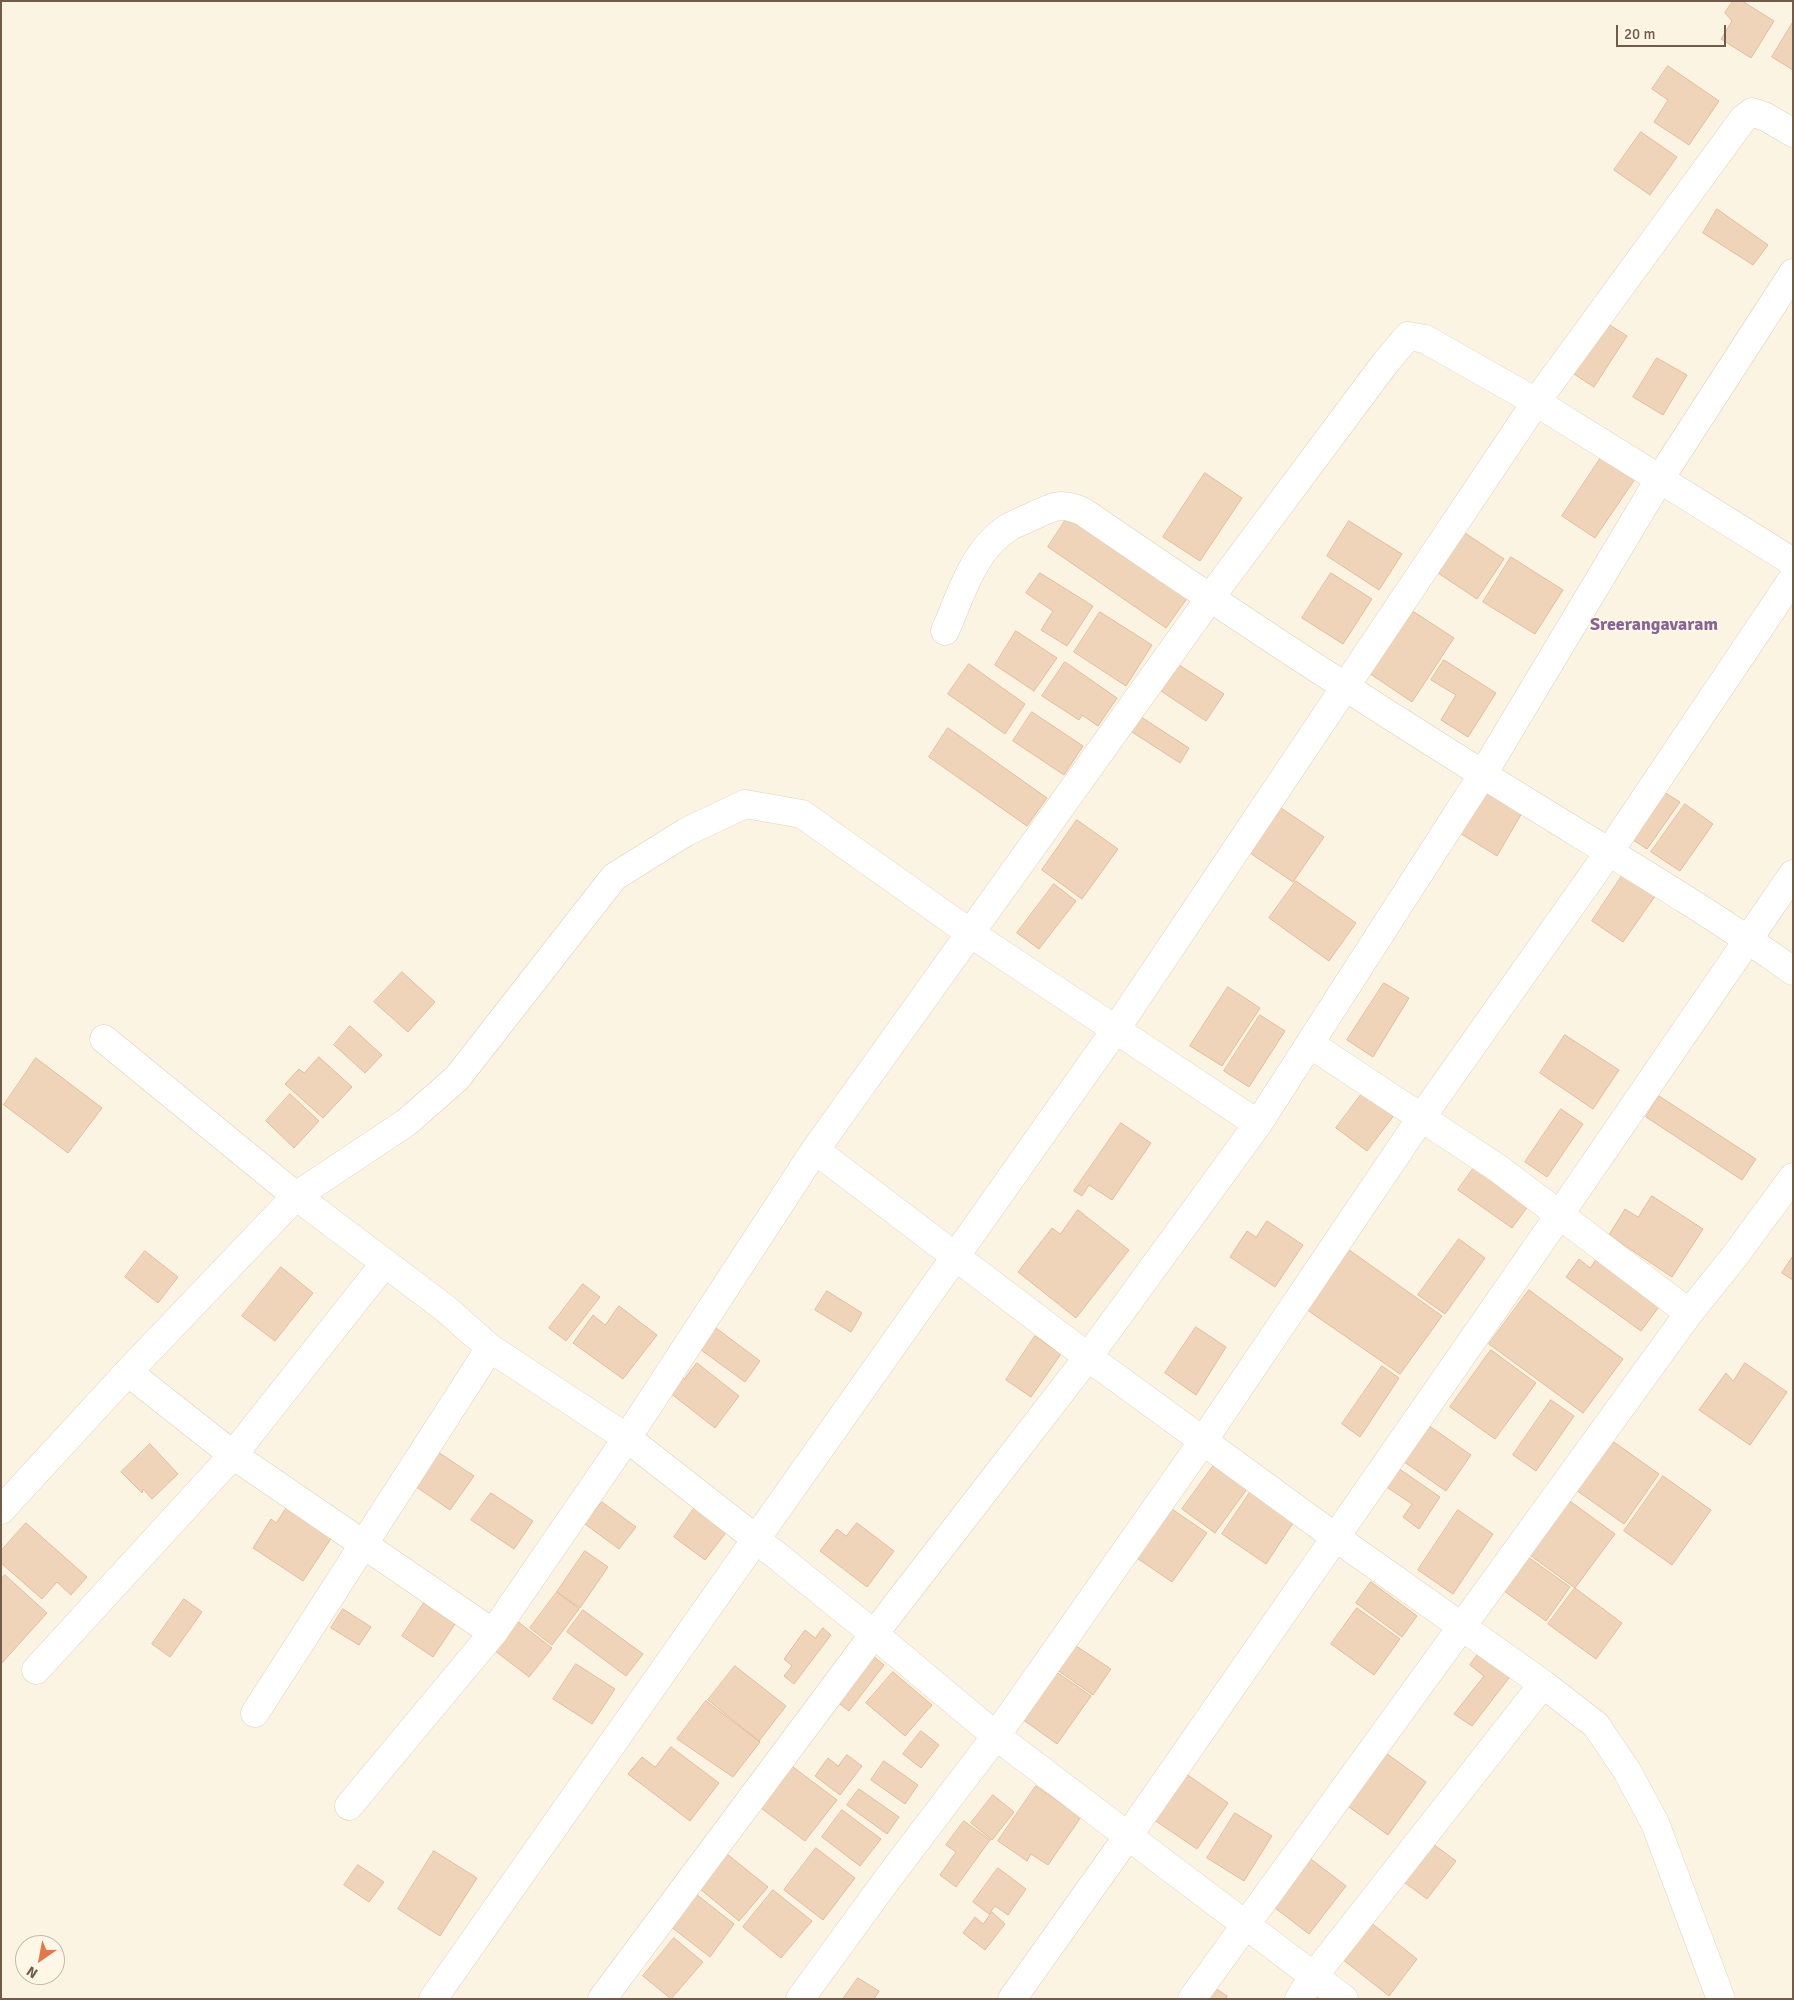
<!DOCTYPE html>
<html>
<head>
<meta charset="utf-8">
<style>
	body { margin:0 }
	#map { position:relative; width:1794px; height:2000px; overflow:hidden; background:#fbf4e2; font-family:Signika,sans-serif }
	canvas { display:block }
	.frame { position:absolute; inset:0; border:2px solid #725b49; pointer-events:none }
	.north { position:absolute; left:15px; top:1935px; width:50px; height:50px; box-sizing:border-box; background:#fef7e8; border:1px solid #c6b9a8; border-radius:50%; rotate:213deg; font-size:14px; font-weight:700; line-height:20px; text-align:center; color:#725b49 }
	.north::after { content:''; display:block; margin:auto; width:18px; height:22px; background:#e2794a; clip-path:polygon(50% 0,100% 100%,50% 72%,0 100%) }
	.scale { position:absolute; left:1616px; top:25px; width:110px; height:22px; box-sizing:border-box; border:2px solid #725b49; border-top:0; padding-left:6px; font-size:15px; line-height:18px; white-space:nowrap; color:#725b49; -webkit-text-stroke:4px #fef7e8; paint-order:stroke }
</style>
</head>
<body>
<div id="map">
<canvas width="1794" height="2000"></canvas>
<div class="frame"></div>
<div class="north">N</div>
<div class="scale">20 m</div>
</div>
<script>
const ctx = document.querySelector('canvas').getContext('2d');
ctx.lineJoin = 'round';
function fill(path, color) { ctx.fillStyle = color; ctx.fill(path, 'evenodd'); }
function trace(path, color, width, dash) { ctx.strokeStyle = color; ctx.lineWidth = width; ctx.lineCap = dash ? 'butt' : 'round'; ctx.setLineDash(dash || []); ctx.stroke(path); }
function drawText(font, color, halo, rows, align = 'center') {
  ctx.font = font + ' Signika,sans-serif'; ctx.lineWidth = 4.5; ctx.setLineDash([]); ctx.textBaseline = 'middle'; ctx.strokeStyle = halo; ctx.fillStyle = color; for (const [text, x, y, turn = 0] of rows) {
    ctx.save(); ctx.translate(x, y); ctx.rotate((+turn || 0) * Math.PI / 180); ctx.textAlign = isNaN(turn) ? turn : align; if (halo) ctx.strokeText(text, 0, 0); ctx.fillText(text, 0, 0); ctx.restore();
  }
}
const building = new Path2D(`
	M1733,1h9l32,20 -23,37 -30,-19 11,-18 -7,-8z
	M1793,22v48l-21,-13z
	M1668,66l51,35 -30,44 -35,-23 14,-22 -16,-11z
	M1641,132l36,25 -27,38 -36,-25z
	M1717,209l51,36 -15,20 -50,-32z
	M1602,320l25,16 -33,51 -28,-18z
	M1657,358l30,17 -24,40 -30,-18z
	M1602,456l33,23 -40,59 -33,-22z
	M1205,473l37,25 -42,63 -37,-24z
	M1069,515l119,82 -22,31 -118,-81z
	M1349,521l53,33 -23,36 -52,-34z
	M1459,529l45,30 -27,40 -45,-30z
	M1511,557l52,33 -28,44 -52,-32z
	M1040,573l53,33 -26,40 -26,-16 12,-19 -27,-18z
	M1331,573l41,26 -29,45 -41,-26z
	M1408,608l46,30 -42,64 -46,-31z
	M1100,612l52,33 -26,41 -52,-34z
	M1016,631l41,27 -23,33 -39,-26z
	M1444,660l52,33 -28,44 -27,-17 15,-25 -25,-15z
	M1065,662l52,36 -19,28 -16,-11 -3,5 -37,-24z
	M969,664l56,40 -20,30 -57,-40z
	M1179,665l45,29 -18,27 -45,-30z
	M1032,712l51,34 -19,29 -51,-34z
	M1138,715l51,33 -9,15 -51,-33z
	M948,728l99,70 -20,28 -98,-69z
	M1485,781l41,25 -29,50 -42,-26z
	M1656,787l24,15 -33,47 -23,-15z
	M1685,804l28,20 -33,47 -29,-19z
	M1281,808l43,29 -31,45 -43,-29z
	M1077,820l41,29 -36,50 -40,-29z
	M1626,870l32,22 -35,50 -31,-21z
	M1296,881l60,42 -27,38 -60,-43z
	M1054,884l22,17 -37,48 -22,-16z
	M402,972l33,30 -27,30 -34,-30z
	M1384,983l25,15 -36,59 -26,-17z
	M1228,987l32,21 -38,58 -32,-20z
	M1260,1015l25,16 -36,56 -25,-16z
	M350,1026l32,29 -17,18 -31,-28z
	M1565,1035l54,35 -26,39 -53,-36z
	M319,1057l33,30 -29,31 -38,-34 14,-15 5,4z
	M36,1058l66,50 -34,45 -64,-48z
	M1367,1087l31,23 -31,41 -31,-23z
	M290,1094l29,27 -25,27 -28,-27z
	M1659,1096l97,63 -14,21 -96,-63z
	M1561,1109l22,15 -36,53 -22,-15z
	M1121,1123l30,20 -39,57 -23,-15 -7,11 -8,-5z
	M1480,1159l54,39 -22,30 -54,-38z
	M1652,1196l51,33 -31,48 -63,-42 16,-26 13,8z
	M1078,1210l51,40 -53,68 -58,-46 34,-44 8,6z
	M1267,1221l36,24 -28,42 -45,-30 17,-26 9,6z
	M1459,1239l26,19 -40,56 -27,-19z
	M1345,1247l97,69 -42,58 -97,-67z
	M145,1251l33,26 -20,26 -33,-26z
	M1600,1254l64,46 -23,31 -75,-54 13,-18 11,9z
	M1793,1256v24l-11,-7z
	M281,1267l32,26 -38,48 -33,-25z
	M583,1284l17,13 -34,44 -17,-13z
	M1529,1290l94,69 -40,54 -94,-69z
	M827,1291l35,22 -11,19 -36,-22z
	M619,1306l38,29 -34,44 -50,-36 20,-28 12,10z
	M708,1322l52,39 -15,21 -52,-38z
	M1196,1327l30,20 -30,48 -31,-22z
	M1035,1336l26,18 -30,43 -25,-17z
	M1491,1350l45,33 -41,56 -45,-32z
	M697,1363l42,33 -24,32 -50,-39 13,-17 6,7z
	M1745,1363l42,29 -37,53 -51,-35 27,-37 7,8z
	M1382,1366l17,12 -39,59 -18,-13z
	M1551,1400l23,16 -38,55 -23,-16z
	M1425,1423l46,32 -25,36 -46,-32z
	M1611,1440l48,34 -35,50 -48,-34z
	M150,1444l28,30 -26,25 -9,-10 -1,4 -21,-21z
	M438,1452l36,24 -24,34 -35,-24z
	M1217,1461l33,24 -35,48 -33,-24z
	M1395,1466l45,31 -21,32 -16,-12 9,-13 -30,-20z
	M1663,1476l48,34 -39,55 -48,-34z
	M1253,1488l44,29 -31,47 -44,-30z
	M491,1493l42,28 -19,28 -43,-29z
	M1563,1496l52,38 -40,54 -52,-38z
	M602,1502l34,25 -17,22 -34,-25z
	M1163,1503l44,30 -35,49 -44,-30z
	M289,1504l45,30 -31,47 -50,-33 18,-29 5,4z
	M695,1507l32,24 -22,29 -31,-23z
	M1458,1510l35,24 -40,60 -35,-24z
	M26,1523l61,54 -16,18 -14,-13 -15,17 -41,-36v-12z
	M857,1523l37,28 -27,36 -47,-36 17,-22 9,7z
	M585,1551l23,16 -28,41 -23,-16z
	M1521,1552l49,35 -24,34 -49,-35z
	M5,1575l42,38 -46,51v-85z
	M1371,1582l46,34 -15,21 -46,-34z
	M1575,1588l47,35 -26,36 -48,-35z
	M557,1592l22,17 -27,36 -22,-17z
	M184,1599l18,13 -32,45 -18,-13z
	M424,1603l31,21 -22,33 -31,-21z
	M1357,1608l43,31 -26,36 -43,-31z
	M343,1609l28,18 -12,18 -28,-17z
	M583,1610l60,44 -17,22 -59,-44z
	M513,1618l39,30 -23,29 -39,-30z
	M823,1628l8,7 -37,49 -10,-8 8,-10 -8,-7 21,-29 10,8z
	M1070,1642l41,27 -18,26 -40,-28z
	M1481,1650l31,24 -40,52 -18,-12 30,-38 -14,-11z
	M867,1651l17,14 -35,46 -13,-10z
	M576,1664l39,25 -23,35 -39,-25z
	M735,1666l51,40 -27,35 -51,-41z
	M1052,1669l39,27 -34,48 -39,-28z
	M893,1672l39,33 -27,31 -39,-33z
	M706,1701l54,41 -27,35 -56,-38z
	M921,1731l18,14 -18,23 -18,-14z
	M671,1747l48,36 -29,38 -62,-47 14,-17 13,10z
	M1383,1751l43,31 -38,53 -43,-31z
	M847,1755l15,11 -22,29 -25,-19 13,-18 10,8z
	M884,1761l34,24 -13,19 -34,-24z
	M789,1764l48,36 -32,41 -48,-36z
	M1179,1769l49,34 -31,46 -50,-34z
	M1036,1786l45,31 -33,48 -17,-11 -4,7 -29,-20z
	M859,1789l40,28 -12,17 -40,-29z
	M993,1795l21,17 -22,28 -21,-17z
	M842,1810l39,29 -21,27 -38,-29z
	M1235,1813l37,23 -28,45 -37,-23z
	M964,1821l26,19 -34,47 -16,-12 16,-23 -10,-7z
	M1433,1844l23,17 -29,38 -23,-17z
	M816,1848l39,30 -32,42 -39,-30z
	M434,1851l43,27 -37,58 -42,-27z
	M1303,1853l43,33 -37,48 -43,-33z
	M727,1854l41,33 -29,34 -40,-33z
	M358,1865l26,17 -15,20 -25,-17z
	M998,1868l28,21 -18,26 -13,-9 -6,8 -16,-12z
	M773,1890l39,31 -31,37 -38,-31z
	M696,1894l38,30 -24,33 -44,-34z
	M992,1912l13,12 -20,26 -22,-17 12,-16 8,7z
	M1365,1918l52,41 -28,37 -52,-41z
	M674,1938l29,24 -32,37 -28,-23z
	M858,1978l21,13 -5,8h-31z
	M1206,1982l21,14 -1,3h-31z`);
fill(building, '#f0d4ba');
trace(building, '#e2bc9b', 1);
const minor = new Path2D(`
	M945,631c16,-36 29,-84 66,-105 8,-4 16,-7 24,-11 20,-9 26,-13 47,-4 132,91 266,179 402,264 103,65 209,125 309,196
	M104,1039l192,157 150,113 44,39 137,90 129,101 360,-510 420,-627 207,-283 9,-7 14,5 27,16
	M1310,1044l189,125 190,144
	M815,1150l273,207 247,180 208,147 53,41 31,46 28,52 66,176
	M128,1372l105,83 260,178
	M1,1510l127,-138 168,-176 111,-74 50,-44 157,-201 72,-45 59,-28 57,10 168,119 288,191
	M36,1670l197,-215 152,-192
	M255,1713l235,-365
	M349,1806l144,-173 134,-195 188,-288 395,-552 176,-236 22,-26 17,3 111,63 257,160
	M433,1999l323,-460 118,95 122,102 132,100 432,-622 233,-340
	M602,1999l272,-365 214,-277 170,-233 225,-350 176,-294 134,-207
	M800,1999l89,-122 107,-141 207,-295 218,-323 188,-266 184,-274
	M1012,1999l116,-163 216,163
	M1192,1999l497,-686 45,-56 59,-80
	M1299,1999l14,-22 230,-293`);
trace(minor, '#dfd0be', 29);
trace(minor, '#fff', 28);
drawText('bold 18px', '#896595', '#fef7e8', [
	["Sreerangavaram",1654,625]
]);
</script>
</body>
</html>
